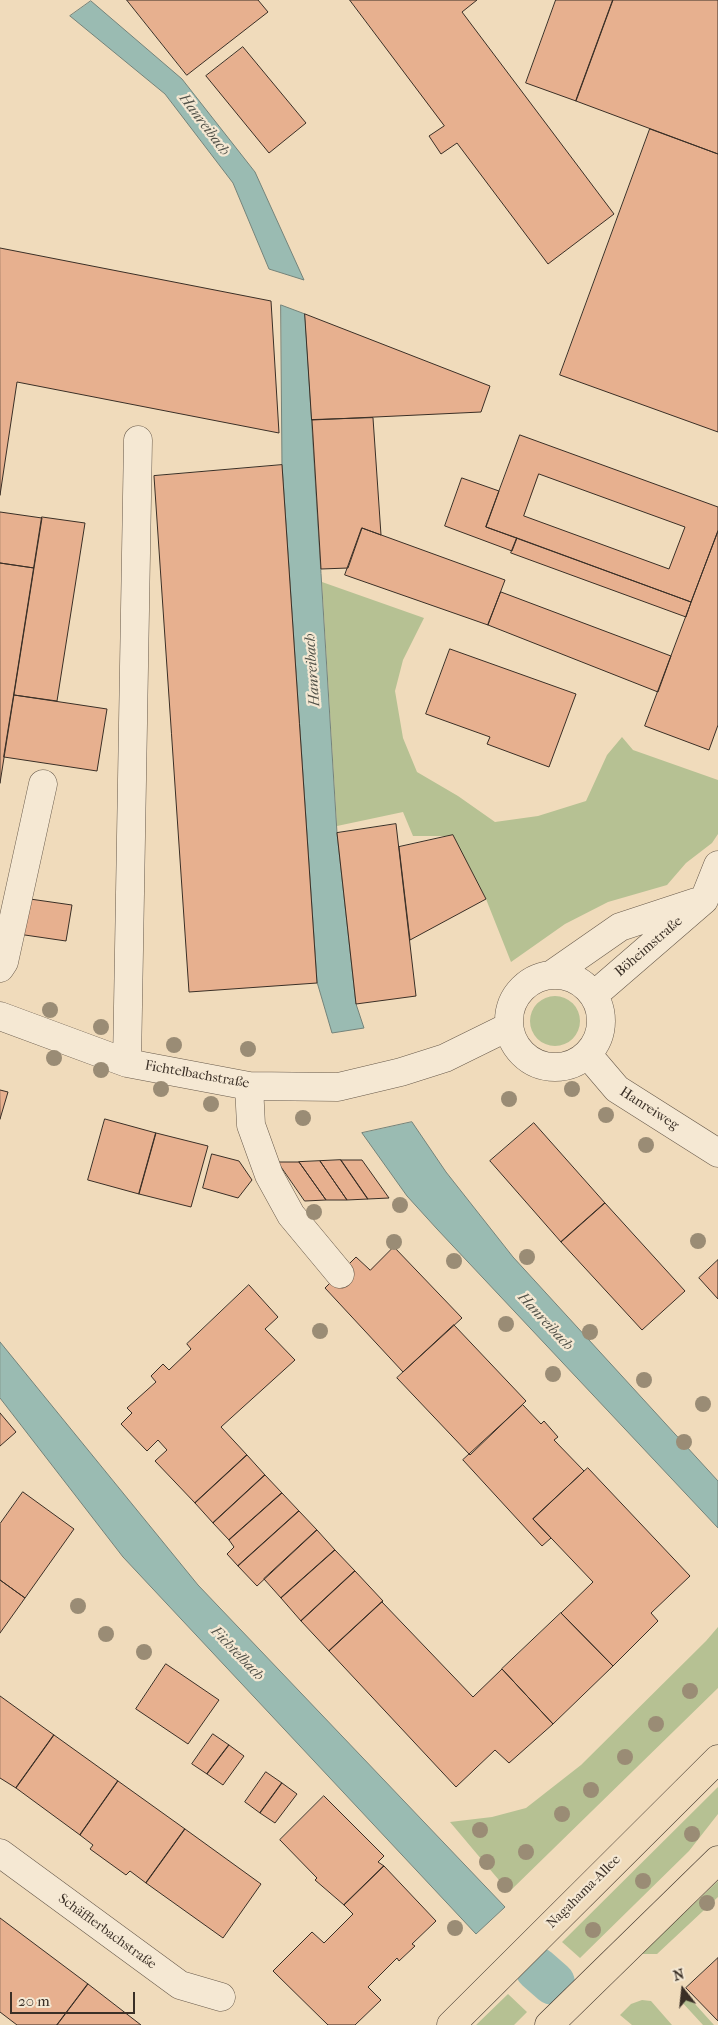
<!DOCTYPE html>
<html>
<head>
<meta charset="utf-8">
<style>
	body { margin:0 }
	#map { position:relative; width:718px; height:2025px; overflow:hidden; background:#f0dbbb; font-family:"IM FELL French Canon",serif }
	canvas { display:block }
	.north { position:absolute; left:658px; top:1965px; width:50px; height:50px; -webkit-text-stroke:4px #f5e8d3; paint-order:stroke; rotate:344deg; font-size:14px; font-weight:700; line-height:20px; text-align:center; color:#3a2f26 }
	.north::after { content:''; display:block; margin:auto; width:18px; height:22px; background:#3a2f26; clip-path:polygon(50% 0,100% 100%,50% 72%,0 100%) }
	.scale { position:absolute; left:10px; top:1992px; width:125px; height:22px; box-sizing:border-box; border:2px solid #3a2f26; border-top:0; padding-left:6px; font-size:15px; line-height:18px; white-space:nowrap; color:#3a2f26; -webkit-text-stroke:4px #f5e8d3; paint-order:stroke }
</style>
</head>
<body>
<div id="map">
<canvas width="718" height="2025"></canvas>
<div class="north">N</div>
<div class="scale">20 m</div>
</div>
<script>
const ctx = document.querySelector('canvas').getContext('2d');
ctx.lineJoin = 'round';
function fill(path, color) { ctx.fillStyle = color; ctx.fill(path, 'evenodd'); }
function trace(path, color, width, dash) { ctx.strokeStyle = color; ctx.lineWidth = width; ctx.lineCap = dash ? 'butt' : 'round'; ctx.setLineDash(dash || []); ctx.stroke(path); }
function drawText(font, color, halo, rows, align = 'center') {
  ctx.font = font + ' "IM FELL French Canon",serif'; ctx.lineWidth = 4.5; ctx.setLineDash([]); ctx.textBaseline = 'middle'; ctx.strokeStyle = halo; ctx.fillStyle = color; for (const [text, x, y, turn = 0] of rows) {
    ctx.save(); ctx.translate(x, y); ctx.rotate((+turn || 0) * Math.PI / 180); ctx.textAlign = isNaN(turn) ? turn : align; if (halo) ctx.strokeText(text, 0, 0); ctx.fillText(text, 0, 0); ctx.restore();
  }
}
fill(new Path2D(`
	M322,582l102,36 -21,42 -8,31 8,47 14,34 41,24 37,26 43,-6 48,-15 21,-46 15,-18 11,13 85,30v54l-6,9 -26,20 -19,22 -59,17 -43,22 -54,38 -25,-63 -33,-63h-40l-10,-24 -66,14z
	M530 1021a25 25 0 1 1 50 0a25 25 0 1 1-50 0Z
	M718,1627v61l-209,204 -59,-70 42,-5 34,-9 55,-43 125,-124z
	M718,1787v27l-29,37 -109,107 -18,-16z
	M718,1881v16l-61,57h-16z
	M508,1994l19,18 -13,13h-38z
	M686,1994l28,31h-11l-23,-25z
	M642,2000l9,1 21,24h-40l-12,-10 11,-11z`), '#b6c193');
const water = new Path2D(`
	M91,1l91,78 73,93 49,108 -35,-11 -36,-86 -68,-89 -95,-78z
	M281,305l24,9 32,519 19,171 8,24 -32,5 -15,-51 -35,-517z
	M412,1122l34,50 67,85 205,224v47l-281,-299 -30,-33 -45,-63z
	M0,1342l198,243 307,322 -29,27 -353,-377 -123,-159z`);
fill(water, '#9abbb2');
trace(water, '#74837a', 1);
trace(new Path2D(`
	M537,1969l16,14`), '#9abbb2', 44);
const building = new Path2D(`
	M127,0h131l10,12 -81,63z
	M350,0h127l-15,12 152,202 -66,50 -91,-121 -16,11 -12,-18 15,-10z
	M556,0h57l-37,101 -50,-18z
	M613,0h105v154l-142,-53z
	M243,47l63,76 -37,30 -63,-77z
	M650,129l68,25v278l-158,-57z
	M0,248l271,53 8,132 -262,-51 -17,113z
	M305,314l185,72 -9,26 -169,8z
	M373,418l8,117 -19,-7 -14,40 -27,1 -9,-149z
	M520,435l198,72v24l-27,71 -205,-75z
	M282,465l35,518 -128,9 -35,-516z
	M539,474l146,53 -16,42 -145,-53z
	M462,478l37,13 -13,36 31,11 -5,13 -67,-25z
	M0,512l42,6 -8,50 -34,-5z
	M42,517l43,6 -28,178 -43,-6z
	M362,528l143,52 -17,45 -143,-50z
	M718,531v194l-9,25 -64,-24z
	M517,538l174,64 -5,15 -175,-64z
	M0,563l34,5 -34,215z
	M501,592l170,64 -13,36 -170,-67z
	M450,649l126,45 -27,73 -62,-23 3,-7 -64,-23z
	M14,695l93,14 -10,62 -93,-14z
	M396,824l20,172 -60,8 -19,-171z
	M453,835l33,64 -76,41 -11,-93z
	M23,898l49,7 -6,36 -48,-7z
	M0,1090l8,2 -8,27z
	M105,1119l51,14 -17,61 -51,-14z
	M534,1123l71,80 -44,39 -71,-81z
	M156,1133l52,13 -17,61 -52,-13z
	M212,1154l27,7 13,19 -14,18 -35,-10z
	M341,1160l27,39 -21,1 -27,-39z
	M341,1160h21l27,38 -21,1z
	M320,1161l27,39h-21l-27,-38z
	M278,1162h21l27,38 -21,1z
	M605,1203l80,88 -43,39 -81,-88z
	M394,1247l68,71 -59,54 -78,-84 31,-31 14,13z
	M718,1260v39l-19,-21z
	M249,1285l29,32 -13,12 30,31 -74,67 26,28 -52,48 -40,-42 12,-11 -9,-10 -11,11 -26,-27 11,-11 -5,-5 29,-26 -5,-6 12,-12 6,6 22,-21 -4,-5z
	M454,1325l72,76 -56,54 -73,-77z
	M523,1405l18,19 3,-3 14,16 -4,3 30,31 -51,48 18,19 -9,8 -79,-86z
	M0,1413l16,19 -16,14z
	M247,1455l18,20 -52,48 -18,-20z
	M588,1468l102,108 -39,37 7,8 -45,45 -52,-53 32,-31 -60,-63z
	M265,1475l17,18 -53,47 -16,-17z
	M23,1492l51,37 -49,69 -25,-18v-56z
	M282,1493l17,18 -61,55 -11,-12 7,-7 -5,-7z
	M299,1511l18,19 -60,56 -19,-20z
	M317,1530l18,20 -54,48 -17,-19z
	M335,1550l20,21 -54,50 -20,-23z
	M355,1571l28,30 -54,50 -28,-30z
	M0,1580l25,18 -25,35z
	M382,1602l91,95 29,-28 51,55 -44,39 -14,-13 -39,37 -127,-136z
	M561,1613l52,53 -60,58 -51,-55z
	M166,1664l53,36 -31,44 -52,-35z
	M0,1696l54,39 -38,53 -16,-10z
	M213,1734l16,11 -22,29 -15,-10z
	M54,1735l64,46 -38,54 -64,-47z
	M229,1745l15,11 -21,29 -16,-11z
	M266,1772l16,11 -22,30 -15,-11z
	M118,1781l67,48 -39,54 -16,-12 -4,4 -36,-26 3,-4 -13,-10z
	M282,1783l15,11 -22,29 -15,-10z
	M324,1796l60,60 -6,6 6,4 -40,39 -29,-25 2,-2 -37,-38z
	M185,1829l76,55 -38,54 -77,-55z
	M384,1866l52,55 -24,23 3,2 -16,15 -2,-3 -29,29 13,13 -26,25h-27l-55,-54 39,-39 12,11 29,-29 -9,-9z
	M0,1918l88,66 -31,41h-40l-17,-13z
	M718,1958v63l-32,-33z
	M88,1984l53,41h-84z`);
fill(building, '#e7b08f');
trace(building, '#3a2f26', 1);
const minor = new Path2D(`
	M0,968l4,-6 39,-178
	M509 1021a46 46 0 1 1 92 0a46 46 0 1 1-92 0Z
	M551,975l69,-48 76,-25
	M594,995l110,-95 14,-35
	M0,1016l127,47 122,23 89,1 63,-15 44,-14 63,-31
	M588,1055l29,34 101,64
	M127,1063l11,-623
	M249,1086l2,39 18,50 22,40 49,59
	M0,1853l180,132 41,12`);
const major = new Path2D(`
	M451,2025l267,-266
	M549,2025l169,-165`);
trace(minor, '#685a4b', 29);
trace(major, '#3a2f26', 29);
trace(minor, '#f5e8d3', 28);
trace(major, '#f0dbbb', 28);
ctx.fillStyle = '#9a8c75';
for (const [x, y] of [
	[50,1010],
	[101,1027],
	[174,1045],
	[248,1049],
	[54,1058],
	[101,1070],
	[161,1089],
	[572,1089],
	[509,1099],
	[211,1104],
	[606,1115],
	[303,1118],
	[646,1145],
	[400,1205],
	[314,1212],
	[698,1241],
	[394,1242],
	[527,1257],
	[454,1261],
	[506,1324],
	[320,1331],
	[590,1332],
	[553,1374],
	[644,1380],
	[703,1404],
	[684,1442],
	[78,1606],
	[106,1634],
	[144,1652],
	[690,1691],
	[656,1724],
	[625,1757],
	[591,1790],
	[562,1814],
	[480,1830],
	[692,1834],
	[526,1852],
	[487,1862],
	[643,1881],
	[505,1885],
	[707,1903],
	[455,1928],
	[593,1930]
]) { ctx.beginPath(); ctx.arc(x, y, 8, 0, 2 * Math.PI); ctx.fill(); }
drawText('14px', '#3a2f26', '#f5e8d3', [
	["Böheimstraße",649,947,-41],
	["Fichtelbachstraße",197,1075,10],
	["Hanreiweg",649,1109,33],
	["Nagahama-Allee",584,1892,-45],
	["Schäfflerbachstraße",107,1932,36]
]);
drawText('italic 15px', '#525249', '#f5e8d3', [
	["Hanreibach",204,125,53],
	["Hanreibach",313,670,-94],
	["Hanreibach",545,1322,47],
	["Fichtelbach",237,1654,46]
]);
</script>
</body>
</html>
